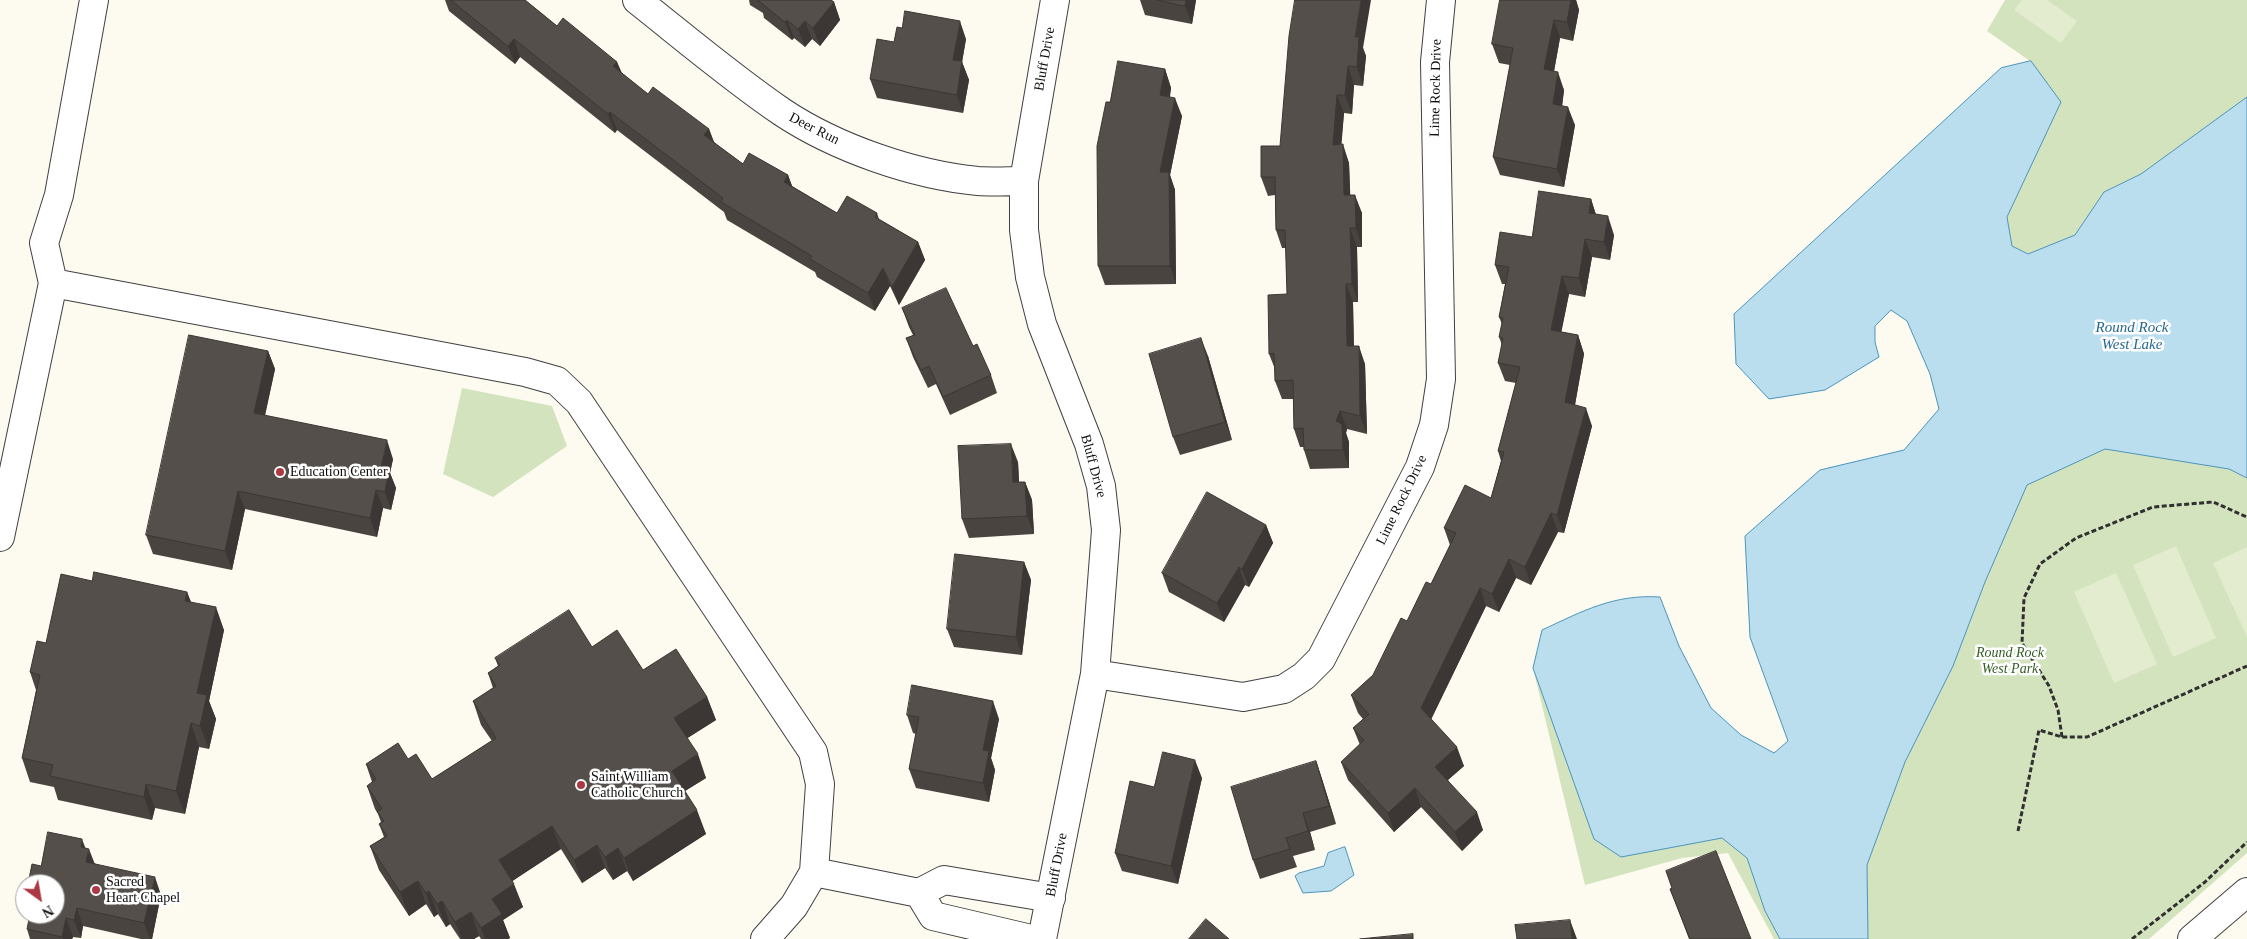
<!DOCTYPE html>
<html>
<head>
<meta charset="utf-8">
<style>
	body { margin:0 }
	#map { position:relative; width:2247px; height:939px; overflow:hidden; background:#fdfaf0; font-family:"Times New Roman",serif }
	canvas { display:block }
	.north { position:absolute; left:15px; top:874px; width:50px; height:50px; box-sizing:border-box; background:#fff; border:1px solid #9f9f9f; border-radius:50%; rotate:148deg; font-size:14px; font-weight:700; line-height:20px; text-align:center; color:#0e0e0e }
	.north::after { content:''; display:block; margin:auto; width:18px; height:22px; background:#ac3844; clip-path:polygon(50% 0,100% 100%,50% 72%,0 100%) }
</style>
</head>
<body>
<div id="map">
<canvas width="2247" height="939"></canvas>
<div class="north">N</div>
</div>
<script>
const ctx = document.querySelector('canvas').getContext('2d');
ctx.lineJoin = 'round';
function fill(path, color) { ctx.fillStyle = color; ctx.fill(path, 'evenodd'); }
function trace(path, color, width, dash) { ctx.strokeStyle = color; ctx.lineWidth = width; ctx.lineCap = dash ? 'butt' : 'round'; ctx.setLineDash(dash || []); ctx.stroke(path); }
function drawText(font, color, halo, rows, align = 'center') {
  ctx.font = font + ' "Times New Roman",serif'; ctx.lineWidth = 5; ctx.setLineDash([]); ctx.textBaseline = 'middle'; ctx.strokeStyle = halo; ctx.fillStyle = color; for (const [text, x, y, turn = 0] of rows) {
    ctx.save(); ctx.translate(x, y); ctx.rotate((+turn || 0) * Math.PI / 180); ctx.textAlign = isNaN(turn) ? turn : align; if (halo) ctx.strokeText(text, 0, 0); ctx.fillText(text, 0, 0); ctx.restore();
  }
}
fill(new Path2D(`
	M2005,0h242v853l-98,86h-375l-46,-86 -46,5 -97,27 -52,-217 9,-38c41,-19 72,-36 118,-33l19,49 32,62 30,27 33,18 14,-12 -38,-104 -5,-101 75,-66 84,-20 35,-41 -9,-35 -23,-53 -16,-11 -16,16v16l4,15 -54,33 -56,9 -33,-35 -2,-50 267,-246 29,-7 -43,-30z
	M462,388l90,18 15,40 -74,51 -50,-23z`), '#d3e3be');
fill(new Path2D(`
	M2022,0h25l30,21 -16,22 -47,-33z
	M2176,546l40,92 -43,19 -40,-92z
	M2247,547v90l-34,-74z
	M2116,573l41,91 -43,19 -40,-91z`), '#e3eccf');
const water = new Path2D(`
	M2031,61l30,41 -54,115 5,29 16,8 47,-19 29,-43 37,-18 106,-77v381l-18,-9 -124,-20 -78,36 -42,97 -32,84 -48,96 -38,103 1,74h-88l-15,-28 -18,-53 -25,-20 -101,19 -27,-18 -61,-171 9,-38c41,-19 72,-36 118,-33l19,49 32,62 30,27 33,18 14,-12 -38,-104 -5,-101 75,-66 84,-20 35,-41 -9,-35 -23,-53 -16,-11 -16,16v16l4,15 -54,33 -56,9 -33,-35 -2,-50 267,-246z
	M1345,847l9,28 -23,16 -28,2 -8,-17 4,-3 25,-7 4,-13z`);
fill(water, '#bbdeee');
trace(water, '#4c95bc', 1);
const minor = new Path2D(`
	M637,0c48,38 95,78 145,112 54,36 132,63 196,69 15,1 31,0 46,0
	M53,283l472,89 32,9 22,21 234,350 7,32 -6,88 -20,34 -29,33
	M0,537l53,-254 -9,-40 15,-48 35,-195
	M1095,674l148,23 41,-8 20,-13 17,-17 99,-192 14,-42 7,-46 -6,-317 6,-62
	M814,872l105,21 25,-13 107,18
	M919,893l14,23 98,23
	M1042,939l53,-265 11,-144 -5,-44 -12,-42 -47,-120 -12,-47 -6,-47v-49l31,-181
	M2192,939l55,-47`);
trace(minor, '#414141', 30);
trace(new Path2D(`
	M2062,737l-4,-27 -9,-24 -27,-43 2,-45 16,-34 36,-26 77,-31 60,-5 34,15
	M2018,831l21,-101 23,7h25l160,-71
	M2132,939l73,-57 42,-40`), '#303030', 3, [5, 2.5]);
trace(minor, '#fff', 28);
fill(new Path2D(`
	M445,0h80l32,26 60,36 5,11 26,21 61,35 5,14 29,21 45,11 4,11 45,27h40l2,6 39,23 7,18 -26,45 -9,-19 -15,25 -58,-34 -2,-5 -88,-52 -3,-8 -107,-82 -2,3 -95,-76 -5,7 -66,-53z
	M749,0h82l3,2 6,18 -20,26 -8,-7 -7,8 -11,-9 -2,2 -28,-22 -1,-5 -13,-8z
	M1140,0h56l-4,24 -47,-9z
	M1500,0h76l3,10 -6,31 -13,-3 -6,33 10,19 -2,16 13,19 -11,62 -64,-12 -7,-18 17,-92 -11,-2 -7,-19z
	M966,39l-4,23 7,18 -6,33 -86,-15 -7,-19z
	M1363,48l3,8 -3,30 -9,-1 -2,29 -8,-1 -3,31 8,19 1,32 12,18v34h-5l1,55h-5l1,44 11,18 2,70 -20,-5 -1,4 3,9v26l-39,1 -6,-19v-3h-4l-6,-18 -1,-30h-11l-7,-18v-12l-6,-15 18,-60 -1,-46h-4l-6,-18 -1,-35 -7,1 -7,-19 19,-31z
	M1165,69l6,19 -1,9 12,19 -12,59 5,15 1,94 -71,1 -7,-19 12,-164z
	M1591,199l5,16 18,20 -4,25 -18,-3 -7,40 -16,-3 -8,38 17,3 6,19 -9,51 17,21 -28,107 -6,-1 -27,53 -15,-7 -17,34 -13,-6 -55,113 33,47 -16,14 35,50 -21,21 -41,-44 -27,25 -46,-52 -7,-18 19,-17 -7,-17 10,-9 -5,-6 -7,-18 22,-20 58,-91 19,-39 -6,-17 47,-30 10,-37 -3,-10 18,-68 -11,-2 -7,-18 4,-18 -3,-8 3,-13 -3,-7 6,-33h-3l-7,-19 37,-28z
	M902,308l71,38 18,29 6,18 -47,22 -14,-31 -8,4 -15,-31 -7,-19 7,-3 -4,-8z
	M268,351l7,18 -10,47 128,43 -3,14 6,15 -5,22 -8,-2 -6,29 -132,-28 -13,61 -79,-16 -7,-19z
	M1208,356l24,84 -52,15 -7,-18z
	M1018,462l1,20h6l7,18 2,34 -65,4 -7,-19z
	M1266,525l7,18 -24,44 -4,-2 -21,37 -55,-30 -7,-19z
	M1024,562l7,18 -9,75 -68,-8 -7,-18z
	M92,581l95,11 4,10 33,28 -15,71 7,18 -7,30 -10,-2 -14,67 -30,-6 -3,12 -94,-20 -4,-13 -24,-5 -8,-24 14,-68 -6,-18 16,-29z
	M592,647l51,23 64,27 9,23 -29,18 19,40 -21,13 21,43 -73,47 -6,-10 -14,9 -8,-12 -23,15 -21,-34 -49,32 11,26 -20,13 7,18 -2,1h-27l-2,-3 -5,3h-14l-10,-15 -4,3 -8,-13 -4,3 -8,-13 -17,12 -30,-46 -9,-24 14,-9 -5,-13 2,-2 -3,-8 -3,-5 -8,-23 5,-4 -6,-18 42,-5 24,20 60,-38 -11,-16 -8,-24 20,-13 -5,-15 10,-7 -3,-8z
	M907,715l92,4 -8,39 4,12 -6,32 -73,-14 -7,-19 7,-35 -3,-1z
	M1316,761l6,18 14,45 -26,8 5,18 -22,6 4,11 -37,12 -7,-19z
	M1202,778l-24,106 -56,-13 -7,-18 39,-66z
	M85,848l9,15 67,32 -9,44h-11l-58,-13 -2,12 -8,-1 -1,2h-42l-3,-10 28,-15 -14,-48z
	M1666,871l85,68h-62l-19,-50 2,-1z`), '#494440');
fill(new Path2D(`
	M1186,0h10l-4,24 -7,-18z
	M1361,0h10l-8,48 3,8 -3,30 -6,-19 -2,-30z
	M1571,0h5l3,10 -6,31 -6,-19z
	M834,2l6,18 -20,26 -7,-18z
	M787,20l7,18 -2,2 -7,-18z
	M1554,20l6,18 -9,50 -7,-19z
	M805,21l7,18 -7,8 -7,-18z
	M960,21l6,18 -4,23 7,18 -6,33 -6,-18 -4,-35z
	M514,39l6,18 -5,7 -7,-18z
	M617,62l7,18 -11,-14z
	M1348,66l6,19 -2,29 -7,-19z
	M1165,69l6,19 -4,25 -7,-18z
	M1558,72l6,18 -4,33 -7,-19z
	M1337,95l7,18 -4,50 -7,-18z
	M1175,98l7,18 -12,59 5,15 1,94 -6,-18 -10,-94z
	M1568,107l7,18 -11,62 -7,-18z
	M610,112l7,18 -2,3 -7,-19z
	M709,129l7,18 -12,-12z
	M1343,144l6,19 2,50 -7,-18z
	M788,175l7,19 -11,-12z
	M1355,195l7,18v34l-6,-19z
	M1591,199l6,19 -8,-5z
	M1608,216l6,19 -4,25 -6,-18z
	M1350,228l7,19 1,55 -6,-18z
	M1585,239l7,18 -7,40 -6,-19z
	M918,242l7,18 -26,45 -7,-18z
	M883,268l7,18 -15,25 -7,-18z
	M1562,276l7,18 -11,55 -7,-19z
	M1346,284l7,18 1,63 -7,-19z
	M1578,335l6,19 -12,67 -7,-19z
	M1201,338l7,18 24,84 -7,-18z
	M1359,346l6,18 2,70 -7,-18z
	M268,351l7,18 -14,63 -7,-19z
	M1586,408l6,18 -28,107 -7,-18z
	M1340,411l7,18 -1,4 3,9v26l-6,-18 -7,-29z
	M387,440l6,19 -3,14 6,15 -5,22 -6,-18 -4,-24z
	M1011,444l7,18 2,39 -7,-19z
	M1025,482l7,18 2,34 -7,-18z
	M376,490l7,18 -6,29 -7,-19z
	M238,491l7,18 -13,61 -7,-19z
	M1551,513l7,19 -27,53 -6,-18z
	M1266,525l7,18 -24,44 -7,-18z
	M1509,559l7,19 -17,34 -7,-18z
	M1024,562l7,18 -9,75 -6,-18z
	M1239,567l6,18 -21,37 -7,-19z
	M1480,588l6,18 -58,120 -7,-18z
	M187,592l9,24 -11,-15z
	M216,607l8,23 -15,71 7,18 -7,30 -9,-23 -3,-33z
	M707,697l9,23 -33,21 -9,-23z
	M993,701l6,18 -8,39 4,12 -6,32 -6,-19v-33z
	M191,723l8,24 -14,67 -9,-23z
	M1457,747l7,19 -22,19 -7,-18z
	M698,754l8,24 -26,16 -8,-23z
	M1195,760l7,18 -24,106 -7,-18z
	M1316,761l6,18 14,45 -7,-18z
	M146,784l9,24 -3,12 -8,-23z
	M1415,788l6,19 -27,25 -6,-19z
	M697,810l9,24 -73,47 -9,-23z
	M1477,812l6,18 -21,21 -7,-19z
	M1303,813l7,19 5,18 -7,-19z
	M552,826l9,23 -53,35 -9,-24z
	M82,839l6,16 1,-6 7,18 -3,13 -12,-33z
	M597,845l8,23 -23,15 -8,-23z
	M618,848l9,23 -14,9 -8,-23z
	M155,877l6,18 -9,44h-2l-6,-16z
	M418,881l8,23 -17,12 -9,-24z
	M514,884l9,23 -20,13 7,18 -2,1h-23l-4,-11 11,-29z
	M429,891l9,23 -4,3 -8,-24z
	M442,901l8,23 -4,3 -9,-23z
	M77,908l6,18 -2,12 -7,-18z
	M471,912l8,24 -5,3h-12l-7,-17z
	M66,918l7,19 -1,2h-9l-1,-2z
	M1570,920l7,19h-5z`), '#3c3734');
const building = new Path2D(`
	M451,0h74l32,26 6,-8 54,44 -4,4 35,28 5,-7 56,42 -5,6 39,29 6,-11 39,22 -4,7 53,31 10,-17 30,17 -2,4 43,25 -26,45 -9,-19 -15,25 -58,-34 2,-3 -91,-54 2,-4 -113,-86 -2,2 -94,-75 -6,7z
	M758,0h73l3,2 -21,26 -8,-7 -7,8 -11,-9 -2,2z
	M1157,0h29l-1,6z
	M1295,0h66l-6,37h4l-2,30 -9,-1 -3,29h-8l-4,50 10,-1 1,51h11l1,33h-6l2,56h-6l1,62h12l1,70 -20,-5 -4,10 6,3 1,26h-39l-1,-22 -9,1 -1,-49 -18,1 -1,-28 -5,1 -1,-59 19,-1 -2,-64h-9l-1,-53h-14v-31h19l9,-110z
	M1500,0h71l-4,22 -13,-2 -10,49 14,3 -5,32 15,3 -11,62 -64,-12 20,-109 -21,-4z
	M905,11l55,10 -7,39 9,1 -5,34 -87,-16 7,-40 17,3 3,-15 5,1z
	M1118,61l47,8 -5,26 15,3 -15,74h9l1,94h-72l-1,-120 9,-44h4z
	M1539,191l52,8 -2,14 19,3 -4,26 -19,-3 -6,39 -17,-2 -11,54 27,5 -13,67 21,6 -29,107 -6,-2 -26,54 -16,-8 -17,35 -12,-6 -59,120 36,39 -22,20 42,45 -22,20 -40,-44 -27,25 -47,-51 23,-22 -11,-12 16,-14 -18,-19 22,-20 28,-57 6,3 19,-39 5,2 25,-51 -12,-5 21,-43 26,13 13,-46 -6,-1 22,-84 -22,-4 5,-25 -4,-1 4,-19 -4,-1 10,-50 -14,-2 5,-33 32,5z
	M946,288l27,58 4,-2 14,31 -48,22 -14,-31 -8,4 -15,-32 9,-3 -13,-27z
	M189,335l79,16 -14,62 133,27 -6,28 8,1 -4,23 -9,-2 -6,28 -132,-27 -13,60 -79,-16z
	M1201,338l24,84 -52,15 -24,-83z
	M1011,444l2,38h12l2,34 -65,3 -4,-73z
	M1207,492l59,33 -24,44 -3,-2 -22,36 -55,-30z
	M955,554l69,8 -8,75 -69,-8z
	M94,572l93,20 -2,9 31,6 -19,86 10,2 -7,31 -9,-3 -15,68 -30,-7 -2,13 -94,-21 3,-11 -31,-7 18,-83 -10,-3 7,-31 9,2 15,-69 31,7z
	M569,610l23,37 25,-17 26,40 33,-21 31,48 -33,21 24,36 -26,17 25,39 -73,48 -6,-10 -13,9 -8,-12 -23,15 -22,-34 -53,34 15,24 -22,15 10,15 -21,14 -10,-16 -16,10 -13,-21 -5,3 -8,-13 -3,2 -8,-12 -18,11 -30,-46 17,-10 -8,-12 5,-3 -7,-10 5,-2 -15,-23 9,-7 -10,-15 32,-21 10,16 8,-5 16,25 64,-41 -23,-37 23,-15 -8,-13 12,-8 -5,-7z
	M912,685l81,16 -10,49 6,1 -6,32 -74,-14 10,-52 -12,-2z
	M1163,752l32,8 -24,106 -56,-13 15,-72 24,6z
	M1316,761l13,45 -26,7 5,18 -22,7 4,11 -37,11 -22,-73z
	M48,832l34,7 -1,8 8,2 -3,13 69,15 -11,46 -67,-15 -3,12 -8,-2 -4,19 -35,-8 3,-15h25v-30h-27l4,-20 9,2z
	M1716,851l35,88h-61l-20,-50 2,-1 -6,-17z
	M1206,919l23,20h-40z
	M1570,920l2,19h-55l-2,-14z
	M1413,934v5h-53z`);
fill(building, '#554f4b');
trace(building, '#3c3734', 1);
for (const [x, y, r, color] of [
	[280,472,5,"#ac3844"],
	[581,785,5,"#ac3844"],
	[96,890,5,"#ac3844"]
]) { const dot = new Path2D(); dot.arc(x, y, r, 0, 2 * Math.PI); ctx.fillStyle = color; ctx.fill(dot); trace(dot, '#fff', 2); }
drawText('14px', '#0e0e0e', '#fff', [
	["Bluff Drive",1045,59,-80],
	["Lime Rock Drive",1436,88,-89],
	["Deer Run",814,129,27],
	["Bluff Drive",1093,466,75],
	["Lime Rock Drive",1402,500,-64],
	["Bluff Drive",1057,865,-79]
]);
drawText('14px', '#0e0e0e', '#fff', [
	["Education Center",290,472],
	["Saint William",591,777],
	["Catholic Church",591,793],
	["Sacred",106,882],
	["Heart Chapel",106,898]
], 'left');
drawText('italic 14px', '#355d26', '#fff', [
	["Round Rock",2010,653],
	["West Park",2010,669]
]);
drawText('italic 15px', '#27678f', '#fff', [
	["Round Rock",2132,328],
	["West Lake",2132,345]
]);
</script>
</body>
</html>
